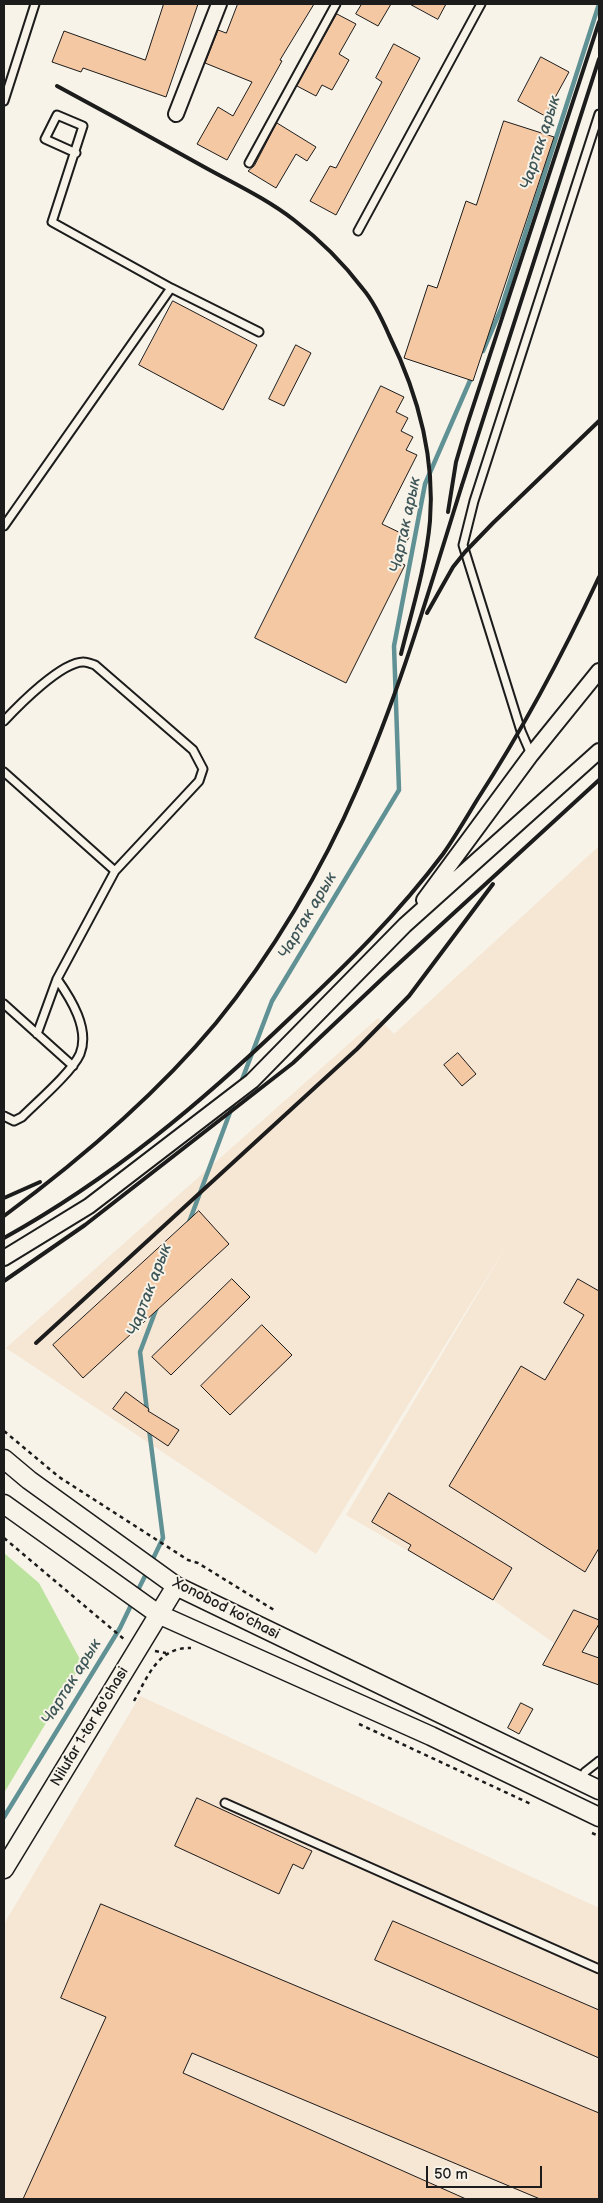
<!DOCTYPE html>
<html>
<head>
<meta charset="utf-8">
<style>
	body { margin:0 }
	#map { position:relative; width:603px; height:2203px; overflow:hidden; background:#f7f3e8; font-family:"Balsamiq Sans",sans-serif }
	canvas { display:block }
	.frame { position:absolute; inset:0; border:5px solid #1c1c1c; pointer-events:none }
	.scale { position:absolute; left:426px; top:2166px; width:116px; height:22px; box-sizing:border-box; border:2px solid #1c1c1c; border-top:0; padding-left:6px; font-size:15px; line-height:18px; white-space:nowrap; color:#1c1c1c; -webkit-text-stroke:4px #f7f3e8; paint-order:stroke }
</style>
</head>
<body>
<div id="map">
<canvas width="603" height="2203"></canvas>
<div class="frame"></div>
<div class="scale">50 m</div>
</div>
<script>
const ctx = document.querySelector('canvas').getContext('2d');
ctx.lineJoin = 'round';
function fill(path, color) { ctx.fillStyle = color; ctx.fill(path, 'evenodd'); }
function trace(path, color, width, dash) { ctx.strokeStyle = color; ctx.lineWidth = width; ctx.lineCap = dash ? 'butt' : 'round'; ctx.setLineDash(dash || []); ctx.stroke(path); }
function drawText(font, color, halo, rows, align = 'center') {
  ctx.font = font + ' "Balsamiq Sans",sans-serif'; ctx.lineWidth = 4; ctx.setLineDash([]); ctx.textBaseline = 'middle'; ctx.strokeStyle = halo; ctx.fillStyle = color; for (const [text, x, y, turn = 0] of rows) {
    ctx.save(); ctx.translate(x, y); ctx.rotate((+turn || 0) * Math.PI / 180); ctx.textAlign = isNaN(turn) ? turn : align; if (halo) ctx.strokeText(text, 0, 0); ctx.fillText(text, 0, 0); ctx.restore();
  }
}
fill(new Path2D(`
	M599,846v839l-56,-20 11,-22 -61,-43 -147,-85 167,-280 -197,319 -310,-206 372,-330 16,16z
	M140,1696l459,212v291h-595v-275z`), '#f6e6d4');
fill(new Path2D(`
	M4,1553l35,30 43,80 -78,130z`), '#bce39e');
trace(new Path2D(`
	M483,351l18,-42 98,-305
	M240,1085l32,-84 127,-211 -5,-144 31,-162 47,-108
	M188,1225l47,-126
	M147,1411l-7,-59 17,-45
	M149,1429l14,109 -12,25
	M136,1594l12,-24
	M4,1817l116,-189 13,-27`), '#609194', 4.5);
const building = new Path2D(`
	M164,4h34l-32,93 -83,-29 -2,4 -29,-10 12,-31 81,29z
	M238,4h76l-34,56 2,1 -55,99 -30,-16 21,-37 15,9 19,-34 -47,-19 13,-33 8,3z
	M362,4h29l-13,22 -22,-12z
	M410,4h36l-8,15z
	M337,14l19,10 -17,30 10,6 -17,30 -10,-5 -6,11 -19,-10z
	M394,44l26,14 -84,157 -26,-14 20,-35 6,2 46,-86 -6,-4z
	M541,57l28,15 -24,44 -27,-15z
	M504,121l50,16 -81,244 -69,-23 24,-73 9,3 29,-87 10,4z
	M277,123l39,24 -9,14 -11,-7 -20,34 -28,-17 6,-5z
	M173,301l84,44 -34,65 -84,-45z
	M296,345l15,8 -27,53 -15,-7z
	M381,386l23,11 -8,15 12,6 -7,13 12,6 -7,13 11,5 -35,69 27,13 -12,24 8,4 -59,118 -91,-45z
	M458,1053l18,21 -14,12 -18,-21z
	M199,1211l30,33 -146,134 -30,-33z
	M232,1279l18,18 -79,78 -19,-18z
	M578,1279l21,12v257l-14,24 -136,-86 72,-120 24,14 39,-65 -20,-12z
	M262,1325l30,30 -62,60 -29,-29z
	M126,1392l23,17 -1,2 31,19 -11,16 -55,-37z
	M389,1493l123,75 -19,32 -85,-50 3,-5 -39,-23z
	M574,1610l25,10v4l-17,28 17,6v27l-56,-20z
	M521,1703l12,6 -14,25 -11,-6z
	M197,1798l115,53 -9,18 -10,-5 -14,30 -104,-48z
	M101,1904l498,209v86h-59l-348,-146 -9,20 283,126h-443l83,-182 -45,-19z
	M393,1921l206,89v48l-224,-98z`);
fill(building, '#f5c8a4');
trace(building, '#1c1c1c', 1);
const service = new Path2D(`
	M4,101l31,-97
	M76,153l-31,-14 12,-24 26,11 -31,96 119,66
	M249,163l87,-159
	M358,231l123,-227
	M4,526l167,-238 88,44
	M4,721c14,-15 58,-60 80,-59 3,0 8,2 11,3l98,85 10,19 -4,12 -84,90
	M531,754l-10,-23 -58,-186 11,-44 125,-387
	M4,772l111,99 -58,108 -20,55
	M4,1004l69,62
	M4,1116l10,5 8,-4c15,-15 50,-45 58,-63 10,-25 -9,-55 -23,-75
	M581,1781l4,-9 14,-11
	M225,1803l374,166`);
const minor = new Path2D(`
	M176,114l43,-110
	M424,900l107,-145 68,-84
	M4,1258l85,-52 163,-125 153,-156 194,-174`);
const tertiary = new Path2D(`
	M4,1459l25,21 147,106 423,204
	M4,1504l154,110 273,122 168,81
	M4,1869l172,-283`);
trace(service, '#1c1c1c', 11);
trace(minor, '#1c1c1c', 18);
trace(tertiary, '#1c1c1c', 21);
trace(new Path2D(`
	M4,1431l55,46 129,83 10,3 76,47
	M4,1538l121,102
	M155,1651l11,2
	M134,1701c14,-25 24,-54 57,-53
	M359,1724l174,81
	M592,1833l7,3`), '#1c1c1c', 2.5, [4, 4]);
trace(service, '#f7f3e8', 7);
trace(minor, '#f7f3e8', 14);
trace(tertiary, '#f7f3e8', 18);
trace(new Path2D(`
	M57,86c50,27 99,54 149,82 29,16 61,31 88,52 25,19 50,44 69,69 11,13 19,30 26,46 28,57 46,121 41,186 -4,45 -18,89 -29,133
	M448,512l8,-50 11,-37 132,-403
	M427,613l26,-46 12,-15 28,-29 106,-102
	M4,1198l36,-16
	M4,1216c77,-57 151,-120 212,-193 55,-67 107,-155 141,-234 43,-98 73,-202 105,-304 46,-142 92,-284 137,-426
	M4,1238c108,-60 198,-136 287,-221 54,-51 107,-103 152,-163 12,-17 23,-36 34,-54 46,-71 86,-146 122,-223
	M4,1281l81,-56 208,-162 90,-85 216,-198
	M36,1343l321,-294 52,-53 84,-112`), '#1c1c1c', 4);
drawText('15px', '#1c1c1c', '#f7f3e8', [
	["Xonobod ko'chasi",226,1609,27],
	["Nilufar 1-tor ko'chasi",90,1727,-59]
]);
drawText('italic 16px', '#3e5658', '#f7f3e8', [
	["Чартак арык",541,143,-72],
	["Чартак арык",406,525,-78],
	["Чартак арык",308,916,-59],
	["Чартак арык",150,1290,-69],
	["Чартак арык",72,1682,-58]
]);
</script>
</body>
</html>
